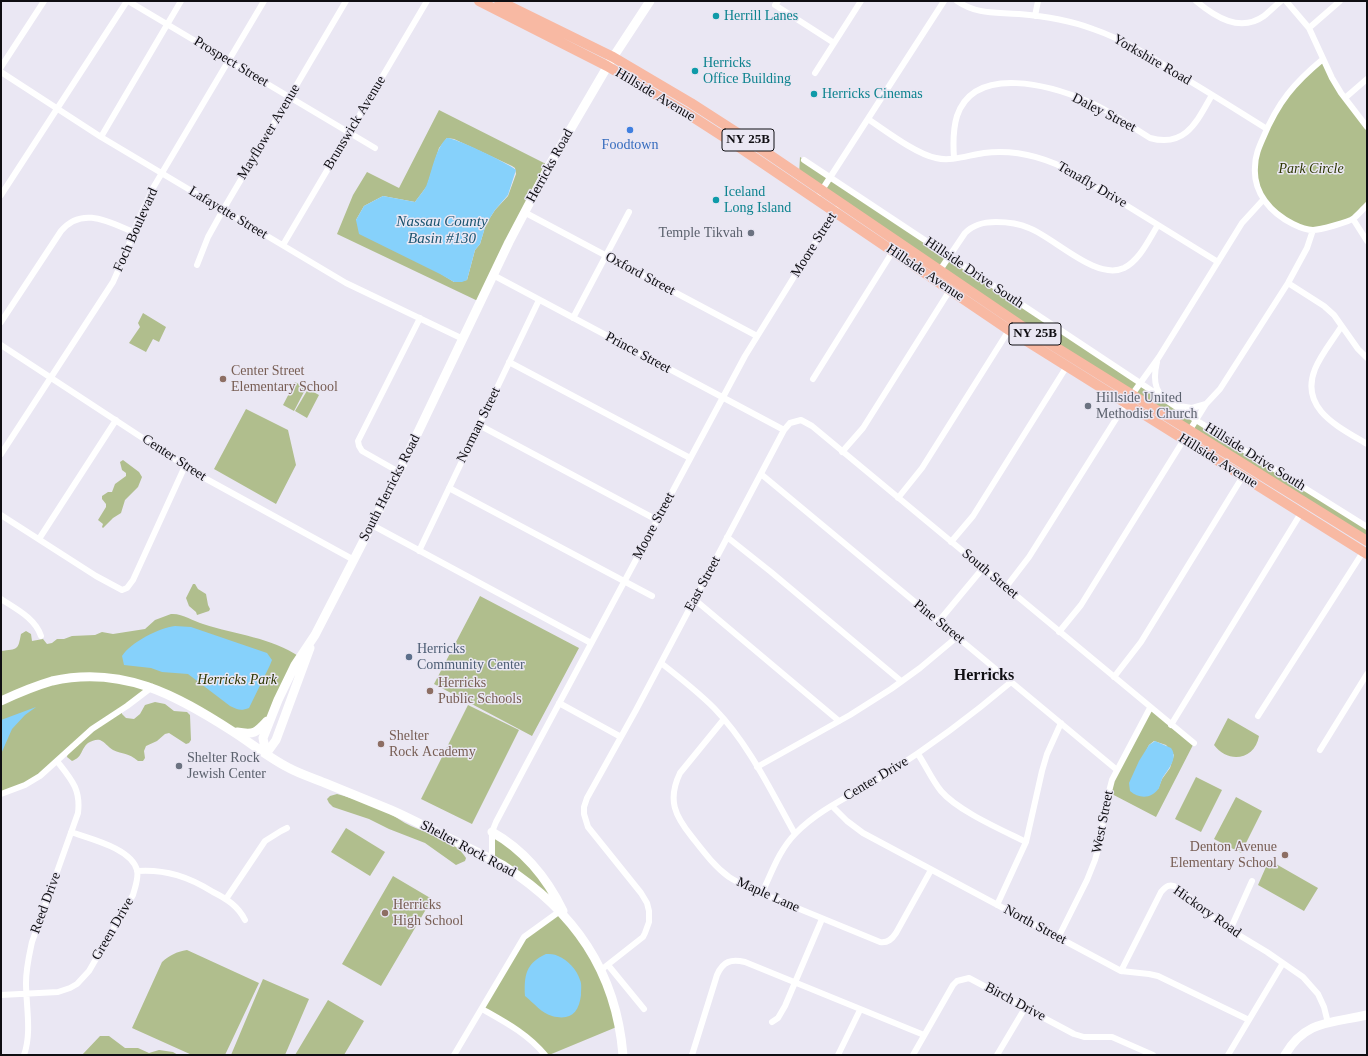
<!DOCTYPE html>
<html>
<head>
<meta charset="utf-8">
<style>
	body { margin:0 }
	#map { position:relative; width:1368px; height:1056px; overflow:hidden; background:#eae7f3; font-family:Georgia,serif }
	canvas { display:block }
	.frame { position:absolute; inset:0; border:2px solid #0f0e12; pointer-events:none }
</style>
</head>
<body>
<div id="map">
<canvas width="1368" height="1056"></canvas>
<div class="frame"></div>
</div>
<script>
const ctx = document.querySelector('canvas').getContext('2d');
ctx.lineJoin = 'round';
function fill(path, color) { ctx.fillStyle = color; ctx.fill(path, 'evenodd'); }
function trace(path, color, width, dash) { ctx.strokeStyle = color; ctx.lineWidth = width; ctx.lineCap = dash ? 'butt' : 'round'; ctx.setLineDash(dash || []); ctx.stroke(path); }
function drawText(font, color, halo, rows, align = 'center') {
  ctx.font = font + ' Georgia,serif'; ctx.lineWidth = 3; ctx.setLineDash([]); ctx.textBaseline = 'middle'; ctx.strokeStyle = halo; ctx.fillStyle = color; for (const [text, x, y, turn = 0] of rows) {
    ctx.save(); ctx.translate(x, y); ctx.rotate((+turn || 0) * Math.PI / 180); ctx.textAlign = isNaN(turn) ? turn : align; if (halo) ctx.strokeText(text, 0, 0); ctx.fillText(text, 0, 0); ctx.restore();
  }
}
fill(new Path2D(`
	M1323,59l7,16 37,53v77l-14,14 -40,11 -14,-3 -26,-16 -16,-24 -1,-32 21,-48z
	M439,110l109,55 -68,137 -143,-68 16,-39 14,-23 32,16zM447,138l7,1 58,27 3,2 1,6 -8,22 -13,14 -9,14 -6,20 -5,6 -8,30 -13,2 -98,-62 8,-14 19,-10 32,6 12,-16 12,-38z
	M800,157l148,100 419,270v14l-347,-216 -221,-150z
	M143,313l23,14 -7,15 -6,-3 -7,13 -17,-9 11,-16 -2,-4z
	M295,382l11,6 -12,23 -11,-6z
	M308,389l11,6 -12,23 -12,-7z
	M246,409l42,21 8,35 -20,39 -62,-35z
	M123,460l16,12 3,5 -4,10 -13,13 -4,13 -8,5 -10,10 -1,-1 1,-3 -5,-4 8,-13v-3l-4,-5v-3l6,-4h4l3,-8 11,-8v-3l-4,-3 -2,-8z
	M193,584h2l3,5 8,5 2,11 2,4 -1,2 -12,4 -1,-3 -7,-6 -3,-8z
	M480,596l99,52 -47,88 -98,-52z
	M171,614c11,-1 22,7 32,10 34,11 67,13 97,33l-30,60 -25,17 -93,-47 -30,22v5l4,4 8,1 6,-5 5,-9 10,-3 10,2 9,7 13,1 3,3 1,25 -2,3 -3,1 -17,-11 -4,1 -8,7 -11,5 -2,5 1,7 -2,3h-5c-10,-9 -15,-6 -25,-11 -5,-3 -8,-8 -13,-10 -4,-1 -8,1 -12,3 -8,7 -5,14 -16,18l-5,-4 1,-6 -28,25 -39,18v-143c17,-2 17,-1 20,-17l5,-3 5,3 1,7 11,-2 4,5 5,-1 5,-4h7l8,-3 23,-1 7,-3 11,2 32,-5 10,-9z
	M468,705l51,25 -47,94 -51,-25z
	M1150,708l44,35 -38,74 -48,-25zM1154,741l12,4 8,10 -4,13 -8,11 -4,10 -12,-38 3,-6z
	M1228,718l31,18c-4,24 -31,28 -45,9z
	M1196,777l26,13 -21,42 -26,-13z
	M337,794c17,5 34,9 50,18 8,4 15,10 24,14 18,8 44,14 55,32l-1,3 -9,4 -31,-22 -36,-14 -20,-10 -36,-12 -4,-4 -2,-4 3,-3z
	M1236,797l26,14 -21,42 -27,-14z
	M346,828l39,24 -15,24 -39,-24z
	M492,832l31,22 69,98 27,74 -70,29h-4l-6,-8 -57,-38 42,-72 36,-26 -68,-52z
	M1269,860l49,28 -14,23 -46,-26z
	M393,876l39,23 -51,87 -39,-22z
	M187,950l72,33 -34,72h-33l-60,-27 30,-66c8,-7 14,-10 25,-12z
	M263,979l46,20 -24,56h-54z
	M328,1000l36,21 -20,34h-49z
	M100,1036h9l16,12h13l11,5 10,-3 14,2 5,3h-96z`), '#b0be8d');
fill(new Path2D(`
	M447,138c7,-1 65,27 69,32l-8,25 -13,15 -9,14 -6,20 -5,6 -8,30 -5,2h-8l-14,-8 -81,-40 -3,-14 8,-14 19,-10 32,6c4,-6 10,-12 12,-18 5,-13 9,-37 20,-46z
	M175,626l16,1 76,26 5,7 -2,5 -21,43c-8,3 -11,2 -19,-2l-42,-32 -26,-2 -11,-4 -27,-3 -2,-9c9,-14 37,-28 53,-30z
	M36,707l-11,8 -13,14 -11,25v-34z
	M1155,741l16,7c8,11 -4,22 -9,31 -1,3 -2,6 -3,9 -7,11 -20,11 -29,3l-1,-8 10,-22 10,-16z
	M546,954c4,0 8,0 12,2 10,4 19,14 22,24 2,4 1,10 1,15 -2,18 -11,26 -29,21 -11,-3 -18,-13 -27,-20 -1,-21 1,-33 21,-42z`), '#86d1fb');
trace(new Path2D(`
	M128,1l247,147
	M778,1l-3,4 59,38
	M957,1c21,14 38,11 62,13 25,2 50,6 74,15 32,11 60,29 88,47 29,17 57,35 86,53
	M1196,1c19,16 44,32 68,15 6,-5 11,-10 17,-15
	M1286,1l23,27 23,50 9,15 26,34
	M1035,16l3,-15
	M1309,28l31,-27
	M1323,59c-29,24 -45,43 -60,79 -4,9 -8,18 -8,29 -2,26 16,46 38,57 6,3 14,6 20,6 7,0 36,-8 41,-12 5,-4 9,-9 13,-13
	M1,67l43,-66
	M1,72l100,65 245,146 117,56
	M815,73l46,-72
	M1345,98l22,-19
	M868,119c18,12 48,35 68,39 15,4 33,-3 48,-5 32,-4 63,5 90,20l144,89
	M101,137l80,-136
	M954,158c-1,-14 -1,-29 3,-42 18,-53 96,-30 132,-14 22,9 41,24 61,36 36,10 47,-17 62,-43
	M804,160l392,260 171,107
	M820,193l124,-192
	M1,195l126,-194
	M524,212l233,124
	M1353,219l14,22
	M283,245l144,-244
	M197,265l11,-28 15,-27 123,-209
	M938,273l27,-40c9,-9 19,-11 31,-11 12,0 22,1 33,6 26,10 67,53 95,40 16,-8 25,-29 34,-43
	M493,275l291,155
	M1288,283l36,23 10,9 24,34 9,9
	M573,318l56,-106
	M1,322l60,-91c21,-25 48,-9 72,1
	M1341,327c-8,13 -20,27 -26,42 -16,40 24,58 52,75
	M1,345l198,130 155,85
	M509,362l181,96
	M1157,362c-3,12 -4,25 5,34
	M813,379l80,-128
	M1179,406l13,2 14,-4
	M479,425l178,95
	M842,452l21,-24 87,-138
	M1,454l112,-172 12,-27 12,-32 16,-35 111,-187
	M399,472l-37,-21 -3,-5 -1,-5 62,-123
	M761,474l356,296
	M449,488l203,108
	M898,498l24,-30 87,-138
	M1,515l95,61 26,14 5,-2 6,-8 52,-114
	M372,525l219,118
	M727,537l44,35 130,109
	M39,539l77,-119
	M951,542l22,-26 94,-150
	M419,551l120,-251
	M1006,587l23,-30 97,-154 33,-46 83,-134 21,-23
	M1,599c15,10 34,19 40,37
	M694,599l145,122
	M939,621l44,-53
	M1059,632l22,-27 125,-201 14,-15 68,-106 19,-35 6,-18
	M661,663c18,14 37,29 53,45 35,36 57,83 81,126
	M1114,677l27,-35 102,-166
	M559,703l62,34
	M1258,716l105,-164
	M724,719l-44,54c-13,27 -5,43 12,64 11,14 22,29 37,40 17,11 37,18 56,26 31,13 63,26 95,39 8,1 12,-3 16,-9l35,-63
	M1171,725l130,-212
	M1320,750l47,-76
	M918,754c8,12 14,26 23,37 17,20 61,39 85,51
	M757,767l93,-52 41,-26 29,-21 37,-31
	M1,794l24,-9 15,-9 52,-47 35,-23 25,-19
	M832,806l15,15 16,12 258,138 28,3 9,2 91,44
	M492,859v-27l4,-10 28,-53 221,-413 91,-147
	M137,871c29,-2 52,6 76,21 14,7 25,14 32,28
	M762,893c10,-21 17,-43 34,-60 24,-25 59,-39 89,-58 44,-28 86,-59 126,-93
	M226,899l39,-58 16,-10 6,-3
	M997,905l29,-63 16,-71 5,-17 14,-31
	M1230,930l22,-49
	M1058,938l29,-58 8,-20 5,-18 5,-35 7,-27 38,-72
	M608,965l36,44
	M601,970l42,-33 2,-4 4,-11v-11l-2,-8 -6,-10 -53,-66 -4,-13v-7l3,-9 49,-88 148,-280 6,-7 11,-3 11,6 382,317
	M1121,971l40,-79c5,-6 9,-9 17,-4l41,35 48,29 36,25 15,17 6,13 4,16
	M1,995l57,-3 12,-4 7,-4 12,-13 44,-76c2,-8 6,-17 4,-25 -6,-22 -47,-31 -66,-38
	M482,1009c23,13 46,25 63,46
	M772,1022l6,-4 7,-12 37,-87
	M24,1055c8,-22 2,-49 2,-72 0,-15 3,-27 6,-41l46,-129c3,-24 -7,-34 -21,-52
	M454,1055l70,-118 36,-26
	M692,1055l25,-80c6,-14 14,-16 28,-13l179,73
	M838,1055l22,-45
	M913,1055l40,-70 4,-4 12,-3 105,56 10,3h28l41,18
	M997,1055l28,-47
	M1228,1055l55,-92`), '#fff', 6);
trace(new Path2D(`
	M1,701c17,-8 34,-15 51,-20 70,-16 124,14 180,50 19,12 37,27 57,37 11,6 24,10 36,15 22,9 44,18 66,27 21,9 40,20 60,29 17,9 36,17 53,27 70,45 112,105 119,189
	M237,732c17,3 19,1 30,-11
	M266,754l-3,-16 15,-38 17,-35 20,-30 84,-163 110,-230 40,-76 61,-104 40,-61
	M266,754l10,-14 34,-92
	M492,832c32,18 55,46 71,79
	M1285,1055c20,-35 47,-32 82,-40`), '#fff', 9);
trace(new Path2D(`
	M479,1l128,65 78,46 45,29 279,189 358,224
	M499,1l114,56 78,46 45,29 284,193 347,216`), '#f8b9a3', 10);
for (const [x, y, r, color] of [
	[716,16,4,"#0f9aa8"],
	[695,71,4,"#0f9aa8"],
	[814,94,4,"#0f9aa8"],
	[630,130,4,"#3f7fe0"],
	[716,200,4,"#0f9aa8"],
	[751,233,4,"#6b7280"],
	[223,379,4,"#8d6e63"],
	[1088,406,4,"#6b7280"],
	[409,657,4,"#5c6f8a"],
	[430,691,4,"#8d6e63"],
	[381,744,4,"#8d6e63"],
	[179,766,4,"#6b7280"],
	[1285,855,4,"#8d6e63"],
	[385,913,4,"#8d6e63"]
]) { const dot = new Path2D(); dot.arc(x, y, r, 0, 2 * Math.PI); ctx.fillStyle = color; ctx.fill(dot); trace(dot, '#eae7f3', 1.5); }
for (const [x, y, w] of [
	[748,140,52],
	[1035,334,52]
]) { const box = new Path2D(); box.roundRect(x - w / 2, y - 11, w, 22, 3); ctx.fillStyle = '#eae7f3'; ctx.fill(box); trace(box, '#0f0e12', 1); }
drawText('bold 13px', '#0f0e12', null, [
	["NY 25B",748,140],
	["NY 25B",1035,334]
]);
drawText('14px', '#0d838f', '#eae7f3', [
	["Herrill Lanes",724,16],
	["Herricks",703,63],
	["Office Building",703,79],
	["Herricks Cinemas",822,94],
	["Iceland",724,192],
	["Long Island",724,208]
], 'left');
drawText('14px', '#0f0e12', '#eae7f3', [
	["Yorkshire Road",1152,60,30],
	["Prospect Street",231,62,31],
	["Hillside Avenue",655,95,31],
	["Daley Street",1104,113,27],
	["Brunswick Avenue",355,123,-59],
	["Mayflower Avenue",269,132,-59],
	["Herricks Road",550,166,-61],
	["Tenafly Drive",1092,185,30],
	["Lafayette Street",228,213,31],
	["Foch Boulevard",136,230,-66],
	["Moore Street",814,245,-58],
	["Hillside Avenue",925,273,34],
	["Hillside Drive South",974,273,34],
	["Oxford Street",640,274,28],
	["Prince Street",638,353,28],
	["Norman Street",479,425,-64],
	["Hillside Drive South",1255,457,32],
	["Center Street",174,458,33],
	["Hillside Avenue",1218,461,32],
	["South Herricks Road",390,488,-63],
	["Moore Street",654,526,-62],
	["South Street",990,574,40],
	["East Street",703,584,-62],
	["Pine Street",939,622,39],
	["Center Drive",876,779,-31],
	["West Street",1103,822,-79],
	["Shelter Rock Road",468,849,28],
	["Maple Lane",768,895,24],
	["Reed Drive",46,903,-70],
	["Hickory Road",1207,912,35],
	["North Street",1035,925,28],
	["Green Drive",113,929,-60],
	["Birch Drive",1015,1002,28]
]);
drawText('14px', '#366cbe', '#eae7f3', [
	["Foodtown",630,145]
]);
drawText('italic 14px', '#2c3600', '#eae7f3', [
	["Park Circle",1311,169],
	["Herricks Park",237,680]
]);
drawText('14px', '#5b616d', '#eae7f3', [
	["Temple Tikvah",743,233,"right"],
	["Hillside United",1096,398],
	["Methodist Church",1096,414],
	["Shelter Rock",187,758],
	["Jewish Center",187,774]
], 'left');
drawText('14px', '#785e54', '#eae7f3', [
	["Center Street",231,371],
	["Elementary School",231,387],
	["Herricks",438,683],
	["Public Schools",438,699],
	["Shelter",389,736],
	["Rock Academy",389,752],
	["Denton Avenue",1277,847,"right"],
	["Elementary School",1277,863,"right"],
	["Herricks",393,905],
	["High School",393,921]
], 'left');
drawText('14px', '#4e5e75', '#eae7f3', [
	["Herricks",417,649],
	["Community Center",417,665]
], 'left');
drawText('italic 15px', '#1a5470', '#eae7f3', [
	["Nassau County",442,222],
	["Basin #130",442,239]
]);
drawText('bold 16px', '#0f0e12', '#eae7f3', [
	["Herricks",984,676]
]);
</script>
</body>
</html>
